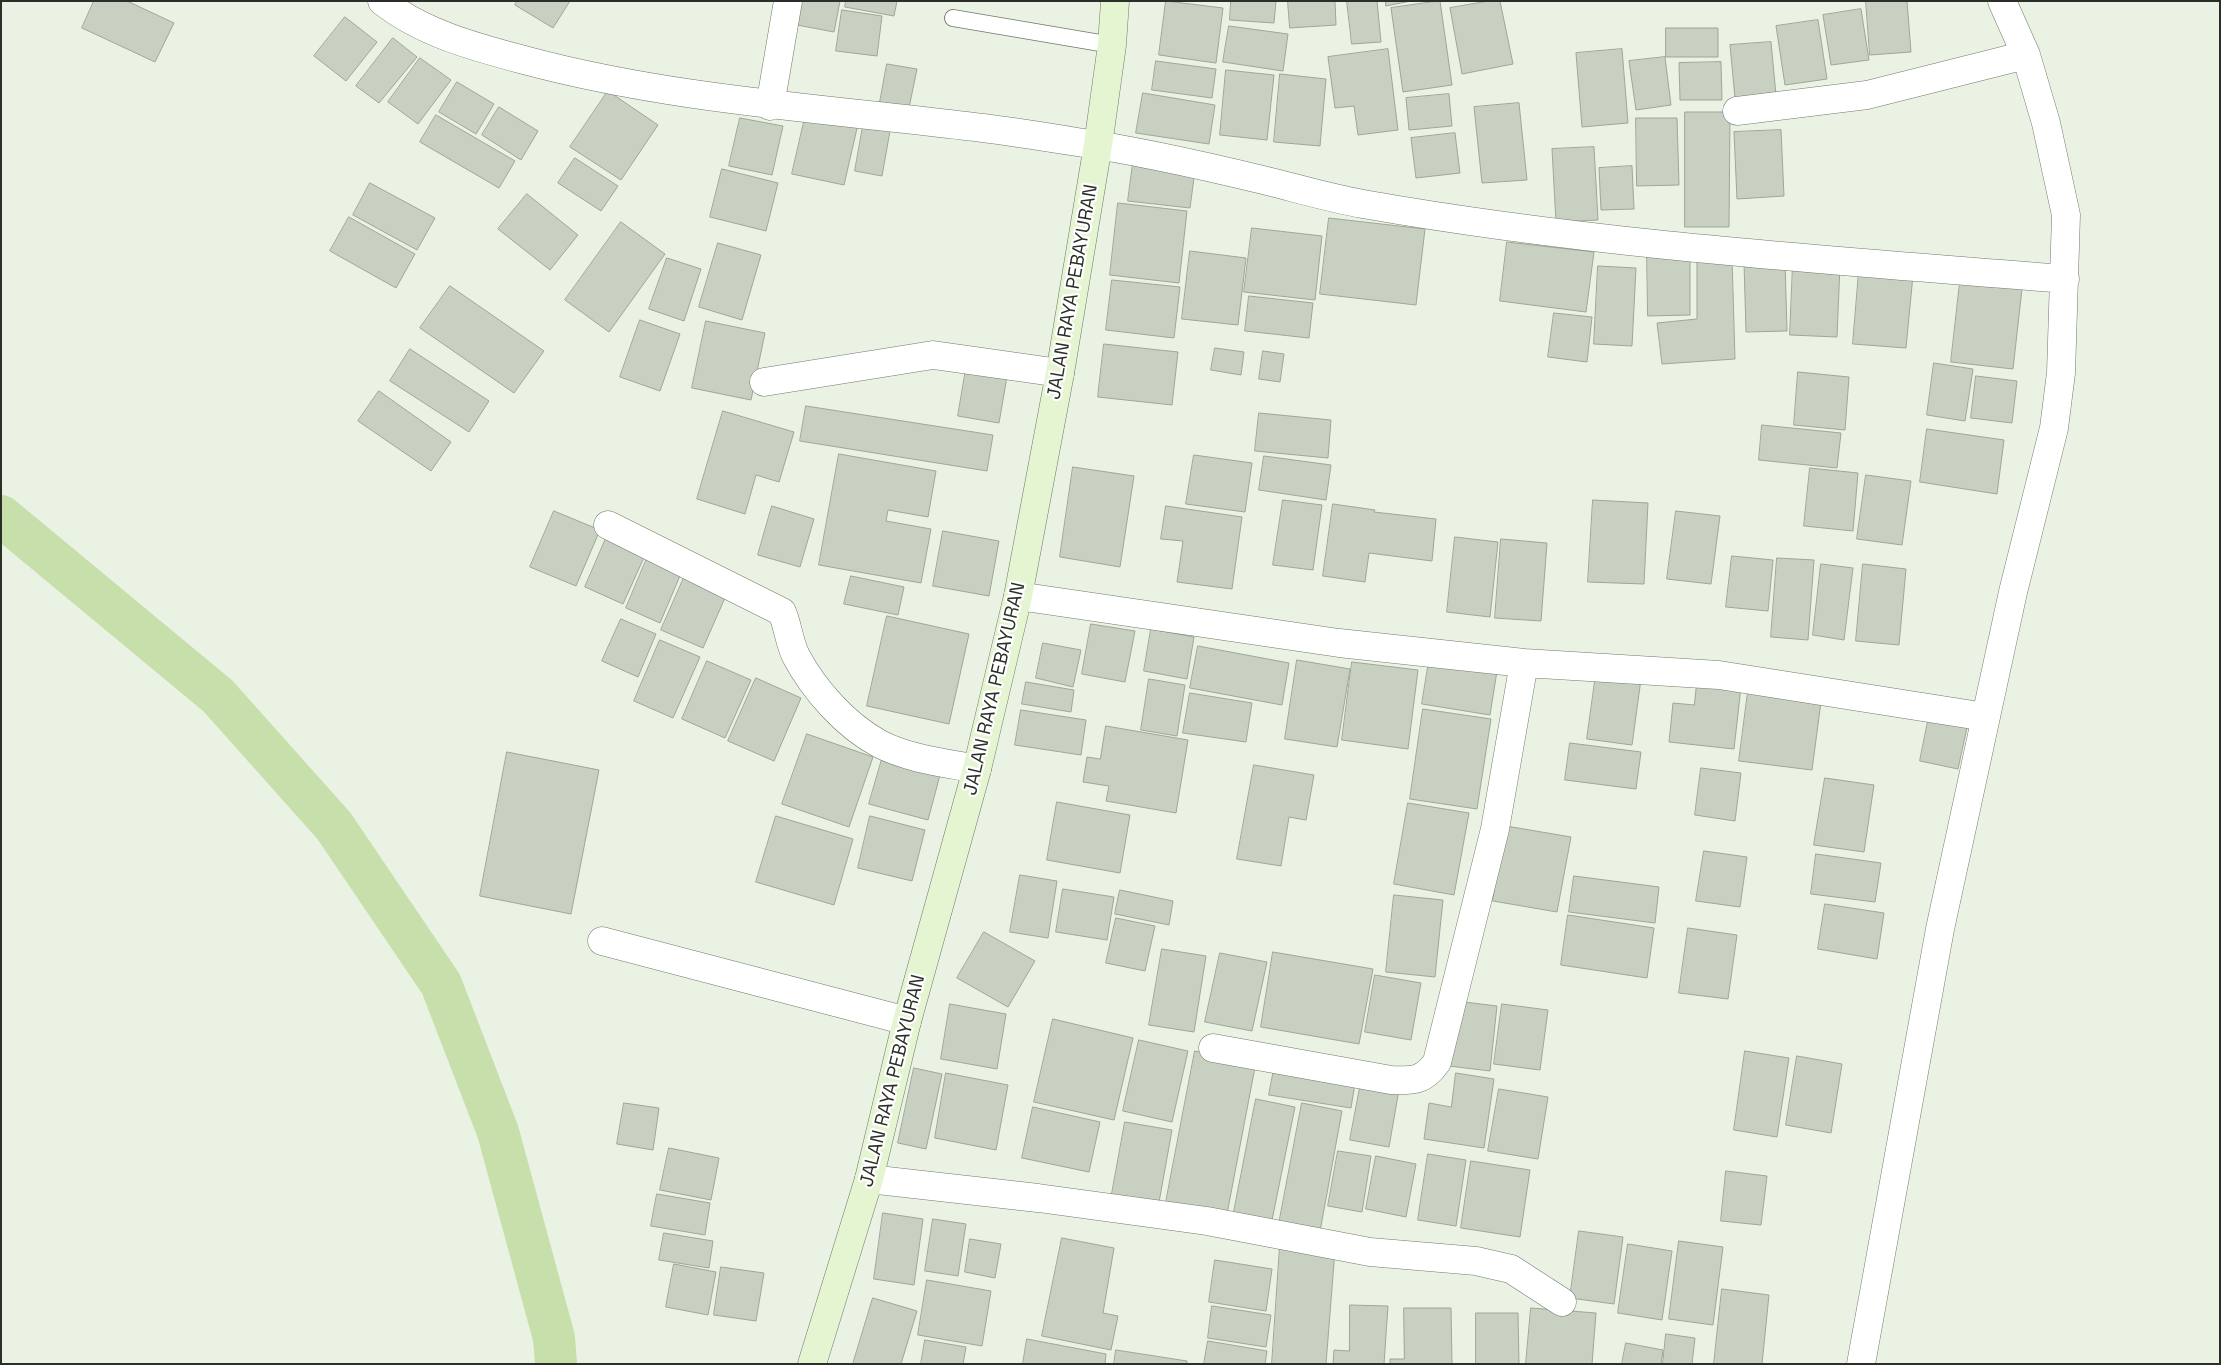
<!DOCTYPE html>
<html>
<head>
<meta charset="utf-8">
<style>
	body { margin:0 }
	#map { position:relative; width:2221px; height:1365px; overflow:hidden; background:#eaf2e3; font-family:"Space Grotesk",sans-serif }
	canvas { display:block }
	.frame { position:absolute; inset:0; border:2px solid #2c2f29; pointer-events:none }
</style>
</head>
<body>
<div id="map">
<canvas width="2221" height="1365"></canvas>
<div class="frame"></div>
</div>
<script>
const ctx = document.querySelector('canvas').getContext('2d');
ctx.lineJoin = 'round';
function trace(path, color, width, dash) { ctx.strokeStyle = color; ctx.lineWidth = width; ctx.lineCap = dash ? 'butt' : 'round'; ctx.setLineDash(dash || []); ctx.stroke(path); }
function fill(path, color) { ctx.fillStyle = color; ctx.fill(path, 'evenodd'); }
function drawText(font, color, halo, rows, align = 'center') {
  ctx.font = font + ' "Space Grotesk",sans-serif'; ctx.lineWidth = 4.5; ctx.setLineDash([]); ctx.textBaseline = 'middle'; ctx.strokeStyle = halo; ctx.fillStyle = color; for (const [text, x, y, turn = 0] of rows) {
    ctx.save(); ctx.translate(x, y); ctx.rotate((+turn || 0) * Math.PI / 180); ctx.textAlign = isNaN(turn) ? turn : align; if (halo) ctx.strokeText(text, 0, 0); ctx.fillText(text, 0, 0); ctx.restore();
  }
}
trace(new Path2D(`
	M1,516l217,180 116,130 107,158 57,148 56,206 2,26`), '#c6dfab', 42);
const building = new Path2D(`
	M94,1h33l47,22 -19,39 -73,-34z
	M517,1h53l-17,27 -38,-23z
	M796,1h44l-6,31 -42,-8z
	M846,1h51l-3,15 -49,-9z
	M1166,1l57,7 -7,55 -57,-8z
	M1231,1h45l-2,22 -44,-3z
	M1288,1h47l1,24 -46,3z
	M1347,1h30l4,41 -29,2z
	M1386,1h25l-25,5z
	M1440,1l12,84 -49,7 -12,-84z
	M1489,1h11l13,63 -51,10 -12,-66z
	M1866,1h41l4,51 -41,3z
	M1861,9l8,51 -38,5 -8,-50z
	M842,10l40,6 -5,40 -41,-5z
	M345,17l32,25 -31,39 -32,-25z
	M1818,20l9,59 -42,6 -9,-59z
	M1229,26l59,8 -5,37 -60,-9z
	M1666,28h52v29h-52z
	M393,38l24,19 -38,46 -23,-17z
	M1771,42l5,53 -41,3 -5,-53z
	M1388,49l10,81 -40,5 -4,-29 -19,2 -7,-51z
	M1622,49l6,74 -46,4 -6,-74z
	M1665,57l6,48 -35,5 -7,-49z
	M420,58l31,22 -33,44 -30,-22z
	M1156,61l60,8 -4,29 -60,-8z
	M1721,62l1,38h-42l-1,-37z
	M887,64l30,5 -8,39 -29,-6z
	M1226,70l48,5 -7,65 -47,-5z
	M1280,74l46,5 -6,67 -46,-4z
	M457,82l37,22 -18,30 -37,-22z
	M608,91l50,34 -37,55 -51,-33z
	M1143,93l72,12 -6,39 -73,-11z
	M1449,94l3,32 -43,4 -3,-32z
	M1519,103l8,77 -45,3 -8,-76z
	M499,107l39,24 -17,29 -39,-25z
	M1685,112h45l-1,115h-44z
	M806,113l52,11 -14,61 -52,-11z
	M436,115l79,46 -16,27 -79,-46z
	M740,118l43,8 -11,49 -43,-9z
	M1636,118h41l2,67 -42,1z
	M863,126l27,5 -8,45 -27,-5z
	M1781,130l3,66 -47,3 -3,-67z
	M1455,133l5,40 -44,5 -5,-40z
	M1594,147l4,73 -42,2 -4,-73z
	M575,158l43,28 -17,25 -43,-28z
	M1133,163l62,7 -5,38 -62,-7z
	M1632,166l2,43 -33,1 -2,-42z
	M722,169l56,14 -12,48 -56,-14z
	M370,183l65,35 -18,32 -64,-35z
	M527,194l51,41 -28,35 -52,-41z
	M1118,203l69,8 -8,72 -69,-8z
	M349,217l66,37 -19,34 -66,-37z
	M1329,218l96,11 -9,76 -96,-11z
	M621,222l44,32 -56,78 -44,-32z
	M1252,228l70,8 -7,64 -71,-8z
	M1507,242l87,10 -8,60 -86,-11z
	M718,243l43,12 -19,65 -43,-13z
	M1190,251l56,7 -8,67 -56,-6z
	M1647,252h43v63l-42,1z
	M667,258l34,11 -17,52 -35,-12z
	M1732,259l3,100 -73,5 -5,-41 40,-4v-59z
	M1785,261l2,70 -41,1 -2,-70z
	M1793,263l47,2 -3,72 -47,-2z
	M1598,266l38,2 -4,78 -38,-2z
	M1859,271l54,4 -7,73 -53,-4z
	M1961,273l62,7 -10,89 -62,-7z
	M1112,280l68,7 -6,51 -68,-8z
	M450,286l94,65 -30,42 -94,-65z
	M1249,296l64,7 -4,35 -64,-7z
	M1554,313l38,4 -5,45 -39,-5z
	M640,320l40,14 -20,57 -40,-14z
	M706,321l59,12 -14,67 -59,-12z
	M1104,344l74,8 -6,53 -74,-8z
	M1215,348l29,4 -3,23 -30,-5z
	M410,349l79,52 -20,31 -79,-51z
	M1263,351l21,3 -4,28 -21,-3z
	M967,363l41,8 -9,52 -41,-7z
	M1934,363l39,6 -8,52 -38,-6z
	M1798,372l51,5 -4,53 -51,-5z
	M1976,376l41,5 -5,42 -41,-5z
	M379,391l72,51 -20,29 -73,-50z
	M806,406l187,29 -6,36 -187,-30z
	M723,411l71,21 -15,50 -23,-7 -11,39 -48,-15z
	M1259,413l72,7 -3,38 -73,-7z
	M1762,425l79,8 -4,35 -78,-8z
	M1927,429l77,11 -7,54 -77,-12z
	M839,454l97,17 -8,46 -40,-7 -2,11 45,8 -10,54 -102,-18z
	M1194,455l58,8 -7,49 -59,-8z
	M1264,456l67,9 -5,35 -67,-10z
	M1073,467l61,9 -14,91 -60,-10z
	M1810,468l48,5 -5,58 -49,-5z
	M1866,475l45,6 -9,64 -45,-6z
	M1283,500l39,5 -9,65 -40,-5z
	M1593,500l55,3 -4,81 -56,-2z
	M1333,504l42,6 -1,2 62,7 -4,42 -63,-8 -4,29 -42,-6z
	M772,506l42,13 -14,48 -42,-12z
	M1166,506l76,11 -10,72 -55,-7 6,-41 -22,-2z
	M554,511l46,19 -24,56 -46,-19z
	M1676,511l44,5 -9,68 -44,-5z
	M943,531l56,10 -10,55 -56,-10z
	M607,536l39,17 -23,51 -38,-17z
	M1455,537l43,5 -8,75 -43,-5z
	M1501,539l46,4 -6,78 -46,-3z
	M648,556l34,15 -22,52 -34,-15z
	M1732,556l41,4 -5,51 -42,-4z
	M1777,558l37,2 -6,80 -37,-3z
	M1821,564l32,4 -9,72 -31,-5z
	M1863,564l43,5 -7,76 -43,-4z
	M686,573l42,18 -25,57 -42,-18z
	M851,576l53,11 -6,28 -54,-11z
	M887,616l82,18 -20,90 -82,-18z
	M621,619l35,15 -18,43 -36,-16z
	M1091,624l44,7 -10,51 -43,-8z
	M1151,629l43,8 -7,42 -43,-8z
	M660,640l40,17 -27,61 -39,-17z
	M1043,643l38,7 -8,37 -37,-9z
	M1198,646l91,17 -7,42 -92,-17z
	M1297,660l53,9 -13,78 -52,-8z
	M707,661l44,19 -26,58 -43,-19z
	M1429,661l68,10 -7,44 -68,-11z
	M1352,662l66,8 -10,79 -66,-9z
	M1596,674l45,5 -9,66 -45,-6z
	M1698,674l44,4 -8,71 -65,-7 4,-39 21,2z
	M756,678l45,20 -27,63 -46,-20z
	M1149,679l36,6 -8,51 -36,-6z
	M1026,682l48,8 -3,22 -49,-8z
	M1749,684l73,10 -10,76 -73,-9z
	M1190,693l62,10 -6,39 -63,-9z
	M1423,709l68,10 -14,90 -67,-10z
	M1021,710l65,10 -5,35 -66,-10z
	M1929,716l39,7 -10,46 -38,-8z
	M1106,726l82,14 -12,73 -70,-12 3,-15 -26,-4 4,-25 13,2z
	M807,734l66,23 -24,70 -67,-23z
	M1570,743l71,9 -5,37 -71,-9z
	M507,752l92,18 -28,144 -91,-18z
	M882,759l58,16 -12,45 -59,-16z
	M1254,765l60,10 -8,45 -17,-3 -8,49 -44,-7z
	M1701,768l40,5 -6,48 -40,-6z
	M1825,778l49,7 -10,67 -50,-7z
	M1057,802l73,13 -10,58 -73,-13z
	M1408,803l61,10 -15,82 -60,-11z
	M776,816l77,23 -19,66 -78,-23z
	M870,816l55,14 -13,51 -54,-13z
	M1506,826l65,11 -14,75 -64,-11z
	M1704,851l43,6 -7,50 -44,-6z
	M1816,854l65,9 -6,39 -64,-8z
	M1020,875l37,6 -9,57 -38,-6z
	M1574,876l85,11 -4,36 -86,-11z
	M1063,889l51,8 -7,43 -51,-8z
	M1120,890l53,11 -4,24 -54,-11z
	M1394,895l49,5 -8,77 -49,-5z
	M1825,904l59,9 -7,46 -59,-10z
	M1568,915l86,13 -7,50 -86,-13z
	M1116,918l39,8 -10,45 -39,-8z
	M1688,928l49,7 -9,64 -49,-6z
	M984,932l51,29 -27,46 -51,-29z
	M1162,949l44,7 -12,76 -45,-7z
	M1273,952l100,17 -14,75 -98,-17z
	M1220,953l47,9 -15,69 -47,-9z
	M1375,975l46,8 -10,57 -46,-8z
	M1456,1001l41,5 -7,65 -41,-5z
	M950,1004l56,10 -9,55 -56,-10z
	M1502,1004l46,6 -8,60 -46,-6z
	M1053,1019l80,19 -19,82 -80,-18z
	M1139,1040l49,11 -16,71 -49,-11z
	M1195,1051l61,11 -29,152 -61,-12z
	M1745,1051l44,7 -12,79 -43,-7z
	M1797,1056l45,8 -11,69 -45,-8z
	M1275,1064l81,13 -5,31 -82,-13z
	M914,1068l28,6 -16,75 -28,-6z
	M946,1073l62,12 -12,65 -61,-12z
	M1456,1073l38,6 -10,69 -60,-9 5,-36 22,4z
	M1362,1077l38,7 -11,63 -39,-7z
	M1499,1089l49,8 -10,62 -50,-8z
	M1256,1099l39,8 -25,123 -38,-8z
	M624,1103l35,5 -6,42 -36,-6z
	M1302,1103l40,8 -23,126 -41,-8z
	M1033,1107l67,15 -11,50 -67,-14z
	M1125,1122l47,8 -14,78 -47,-9z
	M669,1148l50,10 -8,42 -51,-10z
	M1338,1151l33,5 -9,56 -34,-6z
	M1428,1154l38,6 -10,66 -38,-6z
	M1376,1156l40,8 -10,53 -40,-8z
	M1471,1161l59,9 -10,67 -59,-9z
	M1726,1171l41,5 -6,49 -40,-4z
	M657,1194l53,9 -5,32 -54,-9z
	M883,1213l40,6 -9,66 -40,-6z
	M933,1219l33,5 -8,52 -33,-5z
	M1579,1231l44,6 -9,67 -44,-6z
	M664,1233l49,8 -4,27 -50,-8z
	M1062,1238l52,10 -11,65 15,3 -7,34 -69,-14z
	M970,1239l31,5 -6,34 -30,-6z
	M1679,1241l44,6 -10,78 -44,-6z
	M1628,1244l44,7 -10,69 -44,-7z
	M1280,1246l55,4 -9,114h-54z
	M1215,1260l57,9 -6,42 -57,-9z
	M674,1264l42,8 -8,43 -42,-8z
	M721,1267l43,6 -8,48 -42,-6z
	M927,1280l64,11 -9,55 -64,-11z
	M1722,1289l47,6 -7,69h-48z
	M873,1298l44,13 -16,53h-48z
	M1350,1305l38,1 -4,58h-51l1,-14 15,1z
	M1212,1306l59,9 -5,32 -58,-9z
	M1404,1308h47l1,56h-62v-5h14z
	M1531,1308l65,5 -4,51h-66z
	M1476,1313h42l1,51h-43z
	M1666,1334l29,4 -3,26h-29z
	M1027,1339l79,15 -1,10h-82z
	M925,1340l41,7 -3,17h-42z
	M1208,1341l59,10 -2,13h-61z
	M1626,1343l37,7 -2,14h-39z
	M1116,1350l71,11v3h-73z`);
fill(building, '#c8d0c1');
trace(building, '#9fa698', 1);
const service = new Path2D(`
	M953,18l159,27`);
const minor = new Path2D(`
	M382,1c40,32 93,46 142,59 145,39 294,48 442,66 37,4 74,10 111,16 63,9 124,23 186,38 33,8 66,18 100,24 232,41 467,56 702,75
	M770,106l18,-105
	M1737,111l130,-16 159,-40
	M764,382l169,-27 127,18
	M608,525l174,87c6,14 7,30 14,44 18,34 50,70 84,88 29,15 66,19 97,25
	M1018,596l321,47 185,20 195,12 267,42
	M602,941l305,80
	M1213,1048l178,32c22,1 33,1 46,-18l58,-233 29,-166
	M869,1179l169,19 169,23 163,31 106,9 35,8 51,33
	M1861,1364l79,-435 73,-337 41,-164 7,-55 5,-158 -20,-92 -20,-68 -24,-54`);
const secondary = new Path2D(`
	M812,1364l57,-185 38,-158 70,-252 41,-173 42,-223 38,-228 14,-100 3,-44`);
trace(service, '#73796c', 18);
trace(minor, '#73796c', 29);
trace(secondary, '#73796c', 29);
trace(service, '#fff', 16);
trace(minor, '#fff', 28);
trace(secondary, '#e5f4d1', 28);
drawText('19px', '#2c2f29', '#fff', [
	["JALAN RAYA PEBAYURAN",1073,292,-80],
	["JALAN RAYA PEBAYURAN",995,689,-77],
	["JALAN RAYA PEBAYURAN",893,1081,-76]
]);
</script>
</body>
</html>
